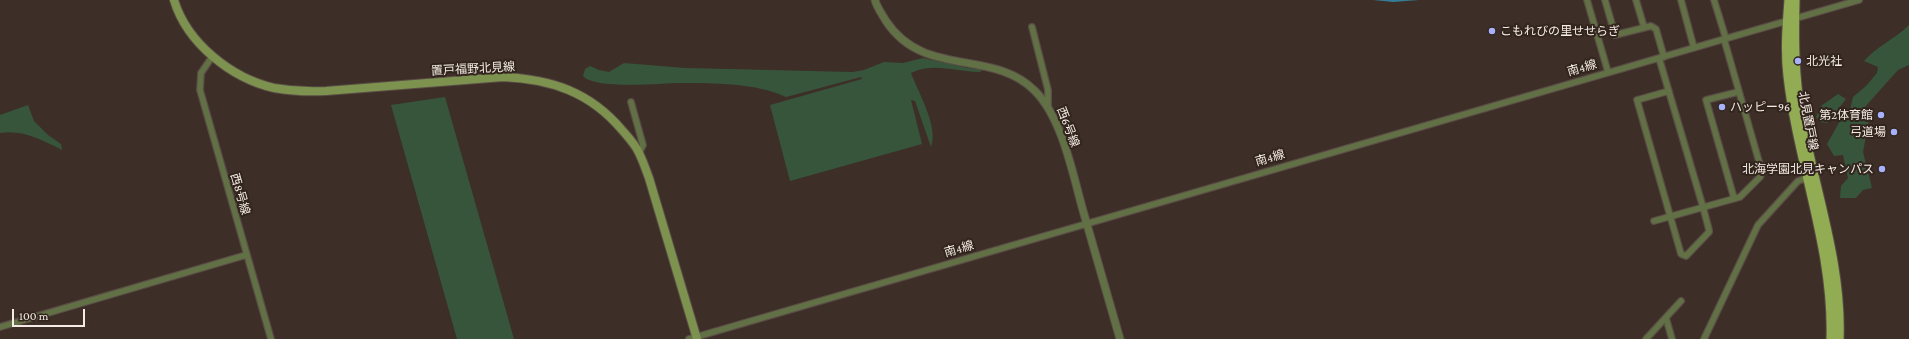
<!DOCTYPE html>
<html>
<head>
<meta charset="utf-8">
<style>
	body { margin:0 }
	#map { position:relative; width:1909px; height:339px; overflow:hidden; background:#3d2f27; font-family:"Crimson Pro",serif }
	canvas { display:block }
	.scale { position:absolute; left:12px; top:309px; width:73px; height:18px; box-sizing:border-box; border:2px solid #f5ebe6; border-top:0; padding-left:5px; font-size:12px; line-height:14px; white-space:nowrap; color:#f5ebe6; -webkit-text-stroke:3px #32251d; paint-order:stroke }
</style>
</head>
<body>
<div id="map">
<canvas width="1909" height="339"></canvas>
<div class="scale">100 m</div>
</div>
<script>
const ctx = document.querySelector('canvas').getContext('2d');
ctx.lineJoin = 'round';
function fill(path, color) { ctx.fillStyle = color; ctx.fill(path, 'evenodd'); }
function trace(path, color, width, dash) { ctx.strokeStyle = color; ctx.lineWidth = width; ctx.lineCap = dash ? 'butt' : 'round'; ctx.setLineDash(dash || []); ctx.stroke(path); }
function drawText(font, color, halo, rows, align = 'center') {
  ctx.font = font + ' "Crimson Pro","Noto Sans JP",serif'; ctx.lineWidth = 4; ctx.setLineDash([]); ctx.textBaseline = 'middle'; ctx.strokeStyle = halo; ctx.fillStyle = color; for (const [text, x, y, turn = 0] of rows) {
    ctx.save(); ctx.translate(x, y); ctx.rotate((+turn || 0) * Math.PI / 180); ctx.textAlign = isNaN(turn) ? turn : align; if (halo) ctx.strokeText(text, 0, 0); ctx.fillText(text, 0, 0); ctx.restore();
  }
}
fill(new Path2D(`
	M1909,25v40l-11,5 -34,38 5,12 -6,32 9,36 -9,2 -7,8h-16l1,-12 7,-8 -5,-23 -9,1 -7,-12 14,-25 9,-9 3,-13 13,-11 11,-13 1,-6 -14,-6c13,-15 31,-22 45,-36z
	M923,58l45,10 15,1 -3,3c-24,0 -46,-10 -69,1 7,19 28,54 20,74l-16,-46 -4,-1 11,44 -132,37 -20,-76 92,-26 -1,-2 -75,20c-29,-14 -73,-14 -105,-14 -21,0 -85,7 -98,-7l2,-7 5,-3 9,4 10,2 15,-9 61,5 168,4 11,-2 20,-8 19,1z
	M1838,94l8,5 -19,24 -7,-1 -4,-5 5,-11z
	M445,97l69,242h-57l-66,-234z
	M28,105l6,16 14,14 13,9 1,6c-19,-10 -40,-21 -62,-17v-18z`), '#37553a');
fill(new Path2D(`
	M1373,0h46l-26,2z`), '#357c97');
const minor = new Path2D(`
	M1587,0l21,72
	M1605,0l10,35 36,-9 5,3 8,28
	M1636,0l8,27
	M1681,0l13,48
	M1714,0l12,39
	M1032,27l16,63v16
	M212,57l-11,16 -1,17 71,249
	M1659,58l44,149 6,23v2l-23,24 -5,-2 -44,-154 32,-9
	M631,102l12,43 -4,8
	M1734,198l-28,-98 32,-8
	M1654,221l86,-24 20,-20 2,-5 -38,-133
	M1666,318l6,21
	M0,327l246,-72
	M689,339l1170,-339
	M1646,339l35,-38
	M1704,339l54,-114 40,-44 12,-4`);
const tertiary = new Path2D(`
	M875,0c2,8 7,14 11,21 38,58 107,27 149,70 28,28 38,85 49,123 12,42 24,83 36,125`);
const secondary = new Path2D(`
	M174,0c13,43 57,78 100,88 17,3 34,4 52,3l177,-14c48,2 87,15 119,53 6,7 13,14 17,23 4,8 7,17 10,25l48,161`);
const primary = new Path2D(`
	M1789,0c-2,25 -4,51 -1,76 10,88 46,173 43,263
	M1795,0c-1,39 -1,76 6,115 13,74 41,148 38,224`);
trace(minor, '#5a4d46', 8);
trace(tertiary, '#5a4d46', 9);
trace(secondary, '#5a4d46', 10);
trace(primary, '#5a4d46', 11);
trace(minor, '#627046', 5.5);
trace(tertiary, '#627046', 7);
trace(secondary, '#7d924e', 8);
trace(primary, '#92ac53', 9);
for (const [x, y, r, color] of [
	[1492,31,4,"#a7b1fc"],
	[1798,61,4,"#a7b1fc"],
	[1722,107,4,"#a7b1fc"],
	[1881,115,4,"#a7b1fc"],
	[1894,132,4,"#a7b1fc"],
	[1882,169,4,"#a7b1fc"]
]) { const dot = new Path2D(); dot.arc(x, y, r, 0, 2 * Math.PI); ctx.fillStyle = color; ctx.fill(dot); trace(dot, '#32251d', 1.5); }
drawText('12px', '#f5ebe6', '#32251d', [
	["こもれびの里せせらぎ",1500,31],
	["北光社",1806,61],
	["ハッピー96",1730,107],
	["第2体育館",1873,115,"right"],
	["弓道場",1886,132,"right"],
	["北海学園北見キャンパス",1874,169,"right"]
], 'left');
drawText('12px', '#f5ebe6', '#32251d', [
	["南4線",1582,68,-16],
	["置戸福野北見線",473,69,-3],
	["北見置戸線",1808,121,79],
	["西6号線",1068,127,69],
	["南4線",1270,158,-16],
	["西8号線",240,194,74],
	["南4線",959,249,-16]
]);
</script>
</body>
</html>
